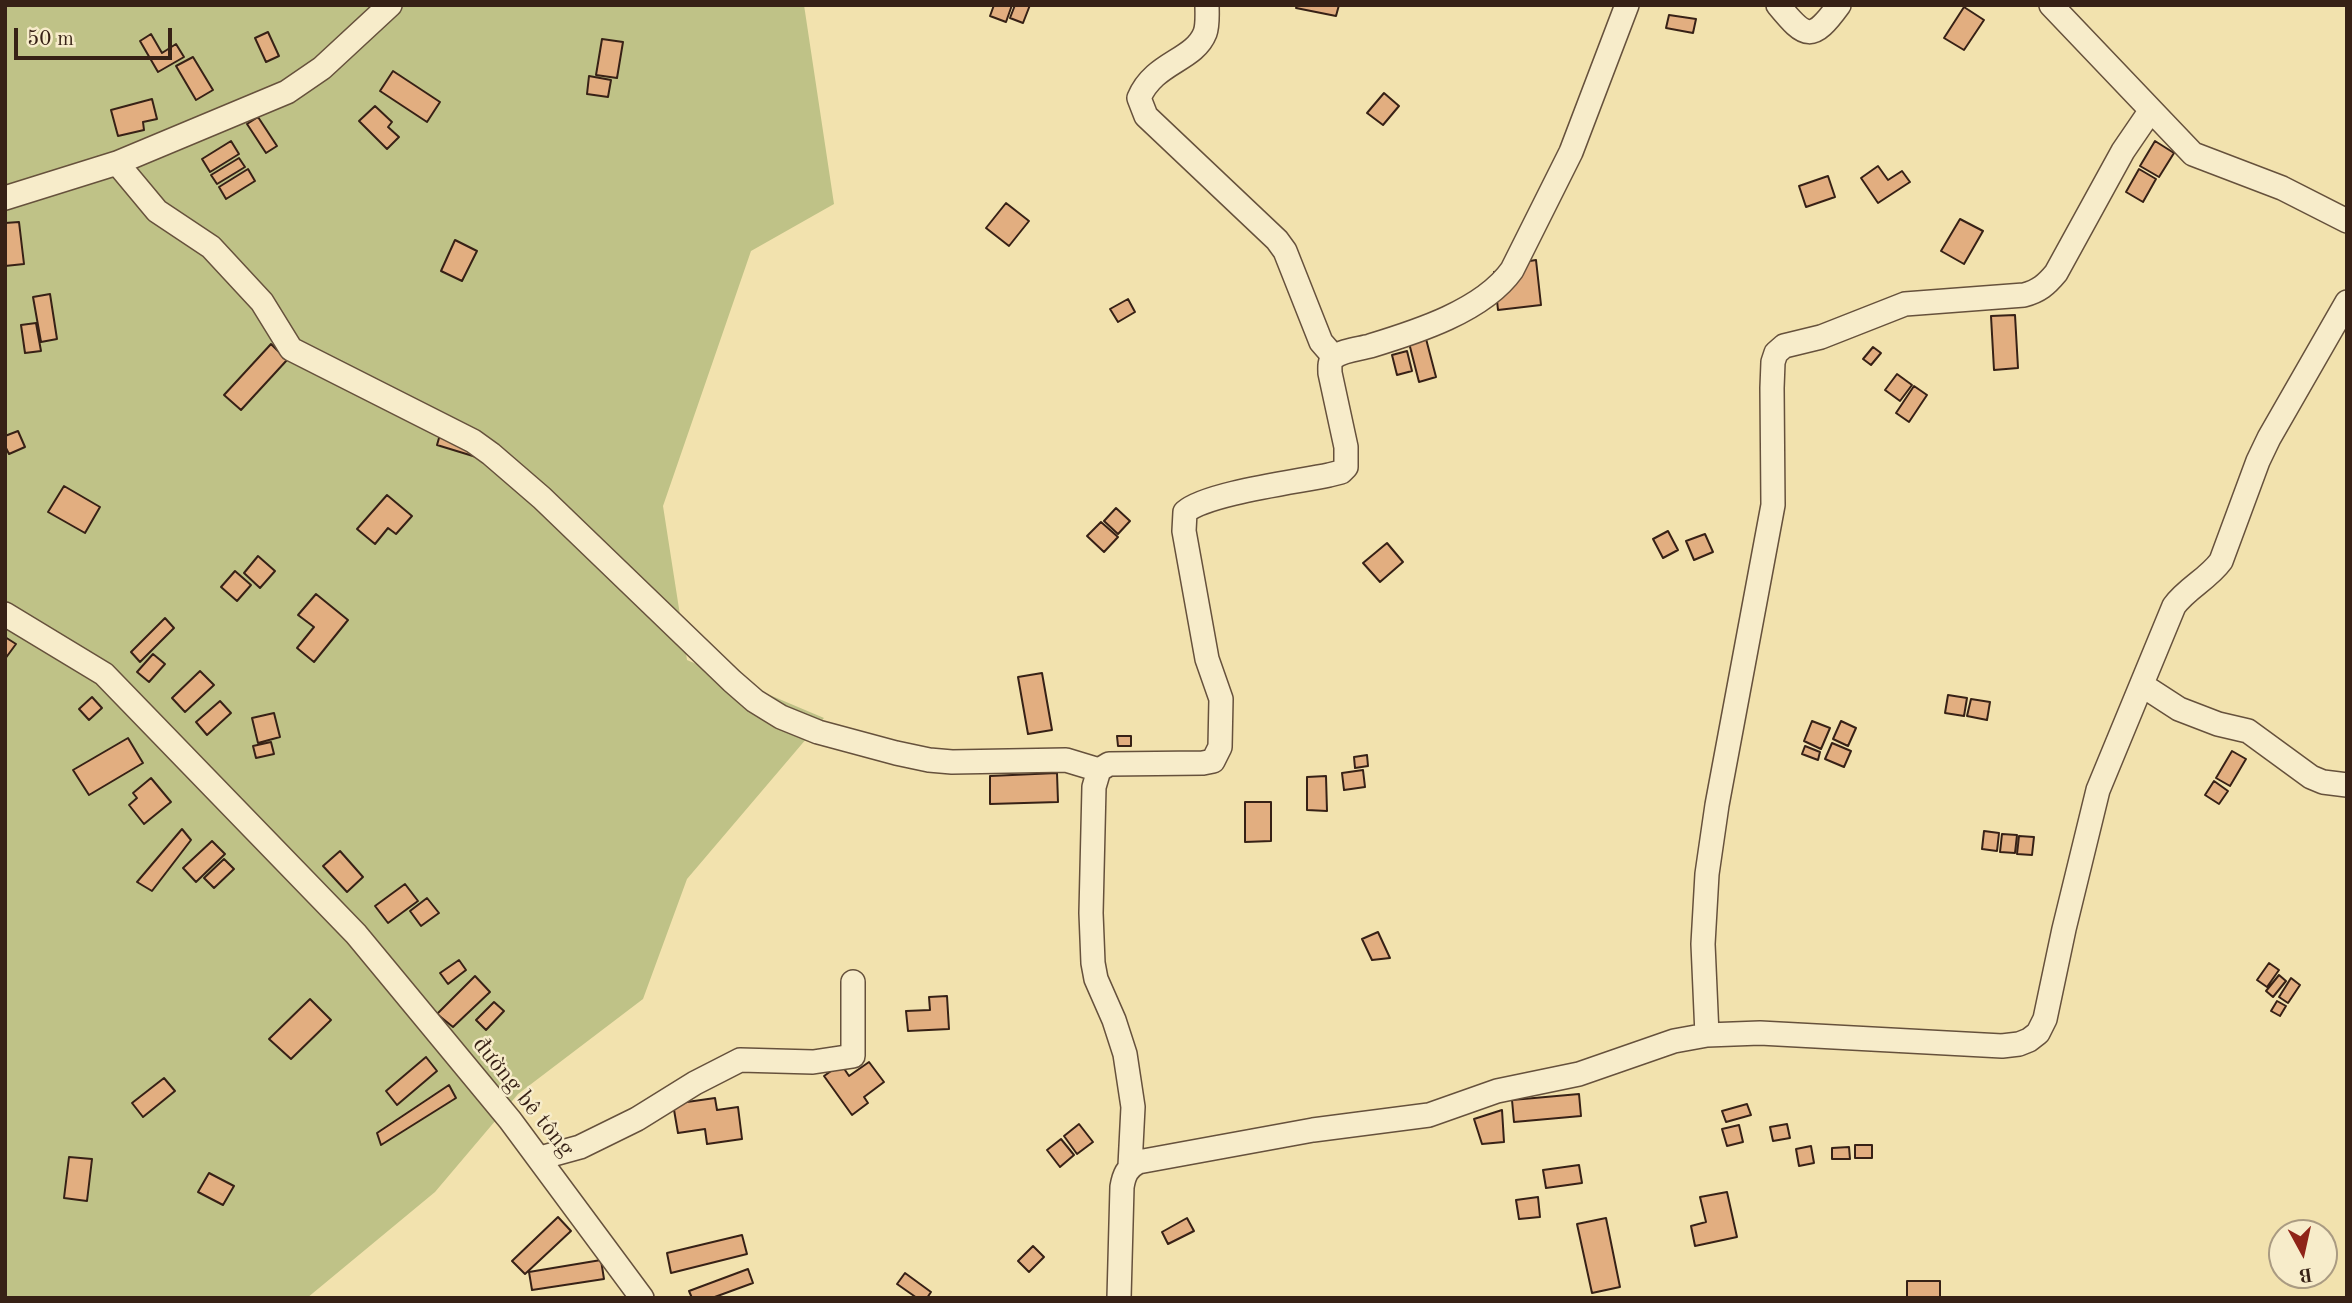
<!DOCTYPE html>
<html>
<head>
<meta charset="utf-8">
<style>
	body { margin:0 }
	#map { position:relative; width:2352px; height:1303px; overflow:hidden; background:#f2e2ae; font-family:"Old Standard TT",serif }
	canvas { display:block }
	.frame { position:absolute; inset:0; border:7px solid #372116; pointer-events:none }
	.north { position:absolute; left:2268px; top:1219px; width:70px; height:70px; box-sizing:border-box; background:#f7ecca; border:2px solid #aa9b82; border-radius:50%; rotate:172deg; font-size:19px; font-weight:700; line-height:28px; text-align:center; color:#372116 }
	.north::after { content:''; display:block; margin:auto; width:24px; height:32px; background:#8f2418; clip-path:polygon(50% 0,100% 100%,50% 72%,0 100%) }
	.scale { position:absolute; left:14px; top:28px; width:158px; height:32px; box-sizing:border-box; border:4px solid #372116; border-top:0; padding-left:9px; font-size:21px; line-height:24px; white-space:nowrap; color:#372116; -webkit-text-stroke:5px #f7ecca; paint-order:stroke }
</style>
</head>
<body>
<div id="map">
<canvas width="2352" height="1303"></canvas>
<div class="frame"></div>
<div class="north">B</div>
<div class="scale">50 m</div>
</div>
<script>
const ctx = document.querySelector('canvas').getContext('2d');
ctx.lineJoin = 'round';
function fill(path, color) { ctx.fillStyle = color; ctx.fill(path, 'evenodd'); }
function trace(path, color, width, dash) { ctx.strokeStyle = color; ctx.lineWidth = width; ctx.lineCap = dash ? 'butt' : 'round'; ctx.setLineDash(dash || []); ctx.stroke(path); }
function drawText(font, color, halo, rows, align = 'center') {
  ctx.font = font + ' "Old Standard TT",serif'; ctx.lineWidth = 5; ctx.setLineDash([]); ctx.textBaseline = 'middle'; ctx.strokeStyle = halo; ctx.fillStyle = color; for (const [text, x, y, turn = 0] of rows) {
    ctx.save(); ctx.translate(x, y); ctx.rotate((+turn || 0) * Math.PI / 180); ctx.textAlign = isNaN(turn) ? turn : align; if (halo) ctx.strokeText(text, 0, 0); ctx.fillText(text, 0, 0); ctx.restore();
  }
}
fill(new Path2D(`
	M5,5h799l30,199 -83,47 -88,255 24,154 137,58 -137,161 -44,120 -125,95 -83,98 -128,106h-302z`), '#bfc287');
const building = new Path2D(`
	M994,5h18l-6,17 -16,-6z
	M1015,5h15l-7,18 -13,-5z
	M1297,5h42l-3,11 -40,-8z
	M1964,7l20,13 -20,30 -20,-12z
	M1669,15l27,4 -3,14 -27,-5z
	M268,32l11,24 -13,6 -11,-24z
	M151,34l11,19 14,-9 8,13 -26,15 -18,-31z
	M602,39l21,3 -6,36 -21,-3z
	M193,57l20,33 -17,10 -20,-34z
	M393,71l47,31 -13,20 -47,-31z
	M589,76l22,4 -3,17 -21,-3z
	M1384,93l15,13 -16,19 -16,-12z
	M152,99l5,20 -14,3 1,8 -26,6 -7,-26z
	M375,106l17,16 -4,5 11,10 -12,12 -28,-28z
	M258,117l19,29 -11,7 -19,-29z
	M231,141l8,13 -29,18 -8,-13z
	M2155,141l19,12 -15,24 -19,-11z
	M239,158l6,9 -28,17 -6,-9z
	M1878,166l10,14 14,-9 8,11 -32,21 -17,-25z
	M248,169l7,12 -29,18 -7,-12z
	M2139,169l17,10 -13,23 -17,-10z
	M1828,176l7,21 -29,10 -7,-21z
	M1006,203l23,18 -20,25 -23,-18z
	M1960,219l23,12 -19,33 -23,-13z
	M19,222l5,42 -19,2v-43z
	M455,240l22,11 -15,30 -21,-10z
	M1536,260l5,45 -43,5 -4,-38 17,-2v-6z
	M50,294l7,45 -16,3 -8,-45z
	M1128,299l7,13 -17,10 -8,-13z
	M2015,315l3,53 -24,2 -3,-54z
	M36,323l5,28 -16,2 -4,-28z
	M1425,335l11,42 -17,5 -11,-43z
	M271,344l16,16 -46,50 -17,-15z
	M1873,347l8,6 -10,12 -8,-6z
	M1407,351l5,20 -15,4 -5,-20z
	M1897,374l15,11 -12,16 -15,-11z
	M1914,386l13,9 -18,27 -13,-9z
	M18,431l7,16 -16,7 -4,-8v-10z
	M441,431l45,29 -49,-15z
	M64,486l36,21 -15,26 -37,-21z
	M387,495l25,21 -16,18 -8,-6 -13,16 -18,-15z
	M1116,508l14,13 -12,13 -14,-13z
	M1101,522l17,15 -14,15 -17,-16z
	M1668,531l10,19 -15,8 -10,-19z
	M1705,534l8,18 -19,8 -8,-19z
	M1387,543l16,19 -23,20 -17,-19z
	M258,556l17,15 -15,17 -16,-15z
	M235,571l16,14 -14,16 -16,-14z
	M316,594l32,26 -34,42 -17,-14 17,-21 -16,-12z
	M165,618l9,10 -34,34 -9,-10z
	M5,637l11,7 -11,15z
	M153,654l12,10 -16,18 -12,-10z
	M200,671l14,14 -29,27 -13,-14z
	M1042,673l10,57 -24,4 -10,-57z
	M1948,695l19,3 -3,18 -19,-3z
	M92,697l10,11 -13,12 -10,-11z
	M1971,699l19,3 -3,18 -20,-4z
	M220,701l11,12 -24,22 -11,-13z
	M274,713l6,24 -22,6 -6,-25z
	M1812,721l18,7 -9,21 -17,-8z
	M1841,721l15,7 -8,18 -15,-7z
	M1117,736h14v10h-13z
	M128,738l15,25 -54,32 -16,-25z
	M271,742l3,12 -18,4 -3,-12z
	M1832,743l19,8 -7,16 -19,-8z
	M1805,746l15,6 -2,8 -16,-6z
	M2232,751l14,8 -16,27 -14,-8z
	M1367,755l1,11 -13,2 -1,-11z
	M1363,770l2,17 -21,3 -2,-17z
	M1057,773l1,29 -68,2v-28z
	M1326,776l1,35 -20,-1v-33z
	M151,778l20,24 -27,22 -15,-19 8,-7 -4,-5z
	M2214,781l14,10 -9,13 -14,-9z
	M1245,802h26v39l-26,1z
	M182,829l9,11 -39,51 -15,-9z
	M1984,831l15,2 -2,18 -15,-2z
	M2002,834l15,1 -2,18 -15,-1z
	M2019,836l15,1 -2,18 -15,-1z
	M212,841l13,13 -29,28 -13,-14z
	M340,851l23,26 -16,15 -24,-26z
	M224,859l10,10 -20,19 -10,-10z
	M405,884l13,17 -30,22 -13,-17z
	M427,898l12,15 -18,13 -11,-15z
	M1378,932l12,26 -18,2 -10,-21z
	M459,960l7,10 -18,14 -8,-11z
	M2269,963l10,7 -12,17 -10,-7z
	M2279,975l7,6 -13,16 -7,-6z
	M475,976l15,16 -37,35 -16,-13z
	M2291,978l9,7 -12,18 -9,-6z
	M947,996l2,33 -41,2 -2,-20 24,-1 -1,-13z
	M310,999l21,21 -40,39 -22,-20z
	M2277,1001l9,5 -6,10 -9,-5z
	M494,1002l10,9 -18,19 -10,-10z
	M426,1057l11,14 -40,34 -11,-14z
	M869,1062l15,20 -20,15 4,6 -16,12 -28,-39 17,-12 8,12z
	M164,1078l11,13 -32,26 -11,-14z
	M449,1085l7,13 -75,47 -4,-12z
	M1579,1094l2,22 -67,6 -2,-22z
	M715,1098l2,12 21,-3 4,32 -35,5 -2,-15 -27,4 -5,-29z
	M1747,1104l4,11 -25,7 -4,-11z
	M1502,1110l2,32 -22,2 -8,-25z
	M1079,1124l14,18 -16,12 -13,-18z
	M1787,1124l3,14 -17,3 -3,-14z
	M1739,1125l4,17 -16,4 -5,-17z
	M1061,1139l13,16 -14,12 -13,-17z
	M1855,1145h17v13h-17z
	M1811,1146l3,17 -15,3 -3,-17z
	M1849,1147l1,12h-18v-11z
	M69,1157l23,2 -5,42 -23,-3z
	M1579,1165l3,18 -36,5 -3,-18z
	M209,1173l25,13 -11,19 -25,-13z
	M1727,1192l10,45 -42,9 -4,-20 15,-4 -6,-25z
	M1538,1197l2,20 -21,2 -3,-19z
	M558,1217l13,14 -46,43 -13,-13z
	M1187,1218l7,13 -26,13 -6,-12z
	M1606,1218l14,69 -28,6 -15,-69z
	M742,1235l5,19 -76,19 -4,-20z
	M1033,1246l11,11 -15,15 -11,-11z
	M601,1260l3,19 -72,11 -3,-18z
	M748,1269l5,14 -41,15h-20l-3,-7z
	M905,1273l26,19 -4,6h-10l-20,-14z
	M1907,1281h33v17h-33z`);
fill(building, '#e2ae80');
trace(building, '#372116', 2);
const street = new Path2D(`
	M1207,5c0,9 1,20 -2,28 -11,28 -51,29 -66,65l7,18 131,124 8,11 36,91 13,15
	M1778,5c28,34 34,37 61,0
	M2051,5l142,149 89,34 65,33
	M117,163l170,-71 35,-24 68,-63
	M5,198l112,-35 40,48 54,36 51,55 29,47 182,92 18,13 51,44 190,183 23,20 26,16 37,15 78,21 33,7 23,2 114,-2 33,10
	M5,614l99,60 252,260 154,186 132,178
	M2142,685l37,24 39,15 30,7 63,46 12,5 24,3
	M1707,1035l-4,-91 4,-70 10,-69 56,-300 -1,-117 1,-26 3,-9 8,-7 37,-9 84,-33 119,-9c15,-4 22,-10 32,-22l67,-122 28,-41
	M540,1158l40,-11 57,-28 58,-36 45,-23 73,2 40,-6v-74
	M1130,1166l3,-59 -8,-53 -11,-34 -18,-41 -3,-16 -2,-50 3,-126 5,-17 10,-6 94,-1 10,-2 7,-14 1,-48 -14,-40 -23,-128 1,-19c22,-19 111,-30 144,-37l12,-3 5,-5v-20l-16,-74c0,-5 -1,-11 3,-15 9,-8 26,-9 37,-12 46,-14 113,-35 142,-76l59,-118 56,-147
	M1119,1298l3,-111c2,-12 5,-19 16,-25l175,-32 116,-15 68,-24 82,-17 95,-33 33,-6 53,-2 242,13 17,-2 10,-4 9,-7 7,-14 19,-90 34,-139 76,-184c13,-18 34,-27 47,-45l37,-100 11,-23 78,-136`);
trace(street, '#66513c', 26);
trace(street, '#f7ecca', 23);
drawText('24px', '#372116', '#f7ecca', [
	["đường bê tông",523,1097,51]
]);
</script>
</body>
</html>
